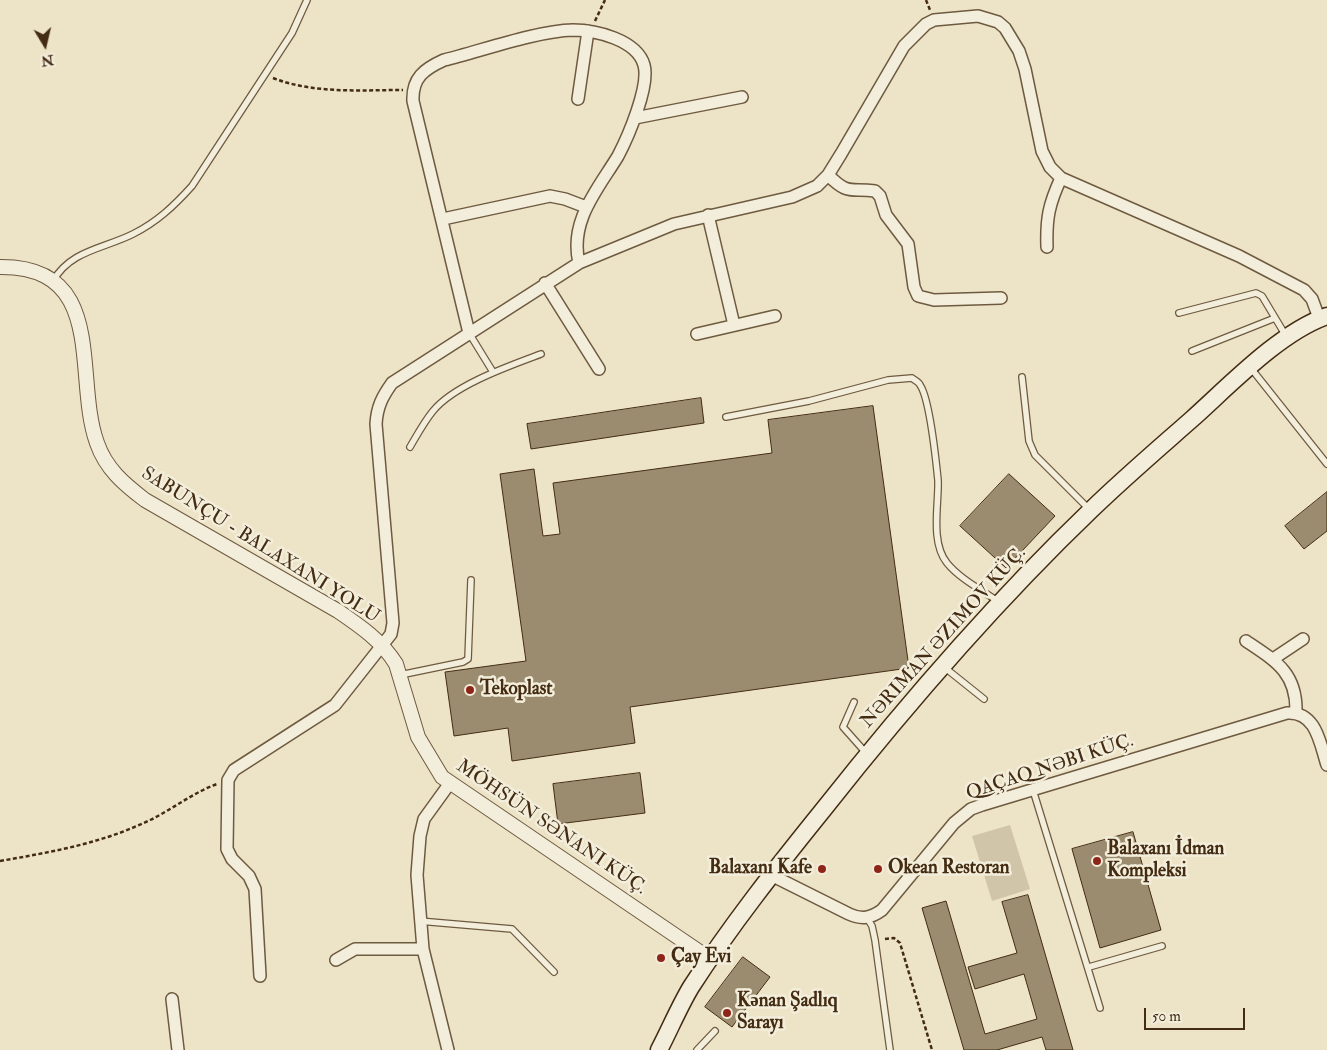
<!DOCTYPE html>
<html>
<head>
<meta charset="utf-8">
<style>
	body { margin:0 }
	#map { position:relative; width:1327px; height:1050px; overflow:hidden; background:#ede4c7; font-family:"IM FELL Double Pica",serif }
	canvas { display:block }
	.north { position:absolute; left:20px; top:20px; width:50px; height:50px; -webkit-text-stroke:4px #f3eddb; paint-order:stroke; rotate:171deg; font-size:14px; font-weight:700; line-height:20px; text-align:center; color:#432c12 }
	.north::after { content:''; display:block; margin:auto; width:18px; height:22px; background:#432c12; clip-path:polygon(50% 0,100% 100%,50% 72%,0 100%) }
	.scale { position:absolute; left:1144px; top:1008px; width:101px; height:22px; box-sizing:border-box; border:2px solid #432c12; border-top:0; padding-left:6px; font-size:15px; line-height:18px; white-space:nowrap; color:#432c12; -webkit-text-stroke:4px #f3eddb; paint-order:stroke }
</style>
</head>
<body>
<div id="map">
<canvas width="1327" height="1050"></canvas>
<div class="north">N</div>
<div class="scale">50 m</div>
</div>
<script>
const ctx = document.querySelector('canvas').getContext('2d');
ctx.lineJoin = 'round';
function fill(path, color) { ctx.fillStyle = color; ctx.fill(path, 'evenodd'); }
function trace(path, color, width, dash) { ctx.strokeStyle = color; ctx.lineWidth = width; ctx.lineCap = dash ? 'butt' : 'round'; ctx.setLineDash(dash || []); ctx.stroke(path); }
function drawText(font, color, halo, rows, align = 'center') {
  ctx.font = font + ' "IM FELL Double Pica",serif'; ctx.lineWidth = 5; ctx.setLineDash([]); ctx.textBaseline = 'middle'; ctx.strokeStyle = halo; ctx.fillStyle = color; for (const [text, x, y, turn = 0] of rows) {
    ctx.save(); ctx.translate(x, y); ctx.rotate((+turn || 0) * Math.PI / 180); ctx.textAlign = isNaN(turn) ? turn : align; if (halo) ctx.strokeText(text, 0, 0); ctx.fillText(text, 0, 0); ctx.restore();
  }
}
fill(new Path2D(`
	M1010,825l20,64 -38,12 -20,-65z`), '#d0c5a8');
const building = new Path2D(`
	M701,398l3,25 -173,26 -4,-25z
	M873,406l36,262 -279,39 5,36 -123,18 -4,-33 -54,8 -9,-64 81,-11 -26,-187 34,-5 9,67 17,-2 -7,-51 219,-30 -4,-33z
	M1009,474l46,42 -49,52 -46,-42z
	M1327,492v39l-23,18 -19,-23z
	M640,773l5,40 -87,11 -5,-40z
	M1133,832l28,98 -61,18 -28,-99z
	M1028,895l45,155h-27l-4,-13 -45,13h-33l-42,-142 24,-7 39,133 52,-15 -13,-45 -49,15 -7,-22 49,-14 -15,-51z
	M743,957l27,20 -38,50 -27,-20z`);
fill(building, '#9b8c70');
trace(building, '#432c12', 1);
const service = new Path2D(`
	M53,281c18,-31 50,-32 80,-47 24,-12 41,-28 59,-48l100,-153 15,-33
	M1179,313l77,-20 6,3 24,40
	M469,333l24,39
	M1192,351l83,-33
	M1250,367l77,97
	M1022,377l7,64 6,14 54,54
	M726,417l83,-16 79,-21 24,-2c2,2 7,4 8,7 10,14 16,76 18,95 1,24 -8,62 9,83 13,16 35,27 52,39
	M410,447c7,-12 14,-25 23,-36 21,-26 76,-45 108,-57
	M944,667l40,32
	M400,675l63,-13 5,-3 3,-79
	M854,702l-11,25 24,27
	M1033,790l67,218
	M867,918l5,8 3,14 15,110
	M419,921l93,8 42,43
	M1089,967l73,-21
	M697,1050l18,-19`);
const minor = new Path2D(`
	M578,99l10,-68
	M635,118l107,-21
	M828,175c20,20 21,13 47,16l5,5 6,19 22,29 6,43 4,9 16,4 67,-2
	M708,215l26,110
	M443,219l107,-23 15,3 21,8
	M1047,247c-1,-29 2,-43 14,-69
	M545,283l54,86
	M469,333l-56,-232c-1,-23 11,-32 31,-41 37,-9 92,-29 129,-30 23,0 64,10 71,35 6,21 -16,72 -26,91 -20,33 -49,65 -39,107
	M697,334l78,-18
	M1246,641c30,20 51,32 50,71
	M1273,659l30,-20
	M771,875l78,39c13,6 22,4 33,-4l72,-87 17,-14 11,-4 305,-92c29,-2 33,30 40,52
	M336,960l19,-11h68
	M260,976l-5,-87 -6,-13 -17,-17 -5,-10 1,-69 6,-10 101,-65 56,-71 2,-11 -17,-199c1,-17 6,-27 16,-41l187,-120 95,-39 118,-27 25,-11 11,-11 13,-21 63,-108 22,-22 8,-4 44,-4 20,6 7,6 14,23 6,18 17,82 8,16 11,11 178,78 65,34 8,9 7,19
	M172,999l6,51
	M448,1050l-25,-101 -6,-74 3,-39 4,-17 26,-36`);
const tertiary = new Path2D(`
	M0,267c109,-1 73,110 97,176 9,26 27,41 48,57l193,111c22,15 44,30 58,53l22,73 24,40 268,182`);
const secondary = new Path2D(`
	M659,1050c11,-21 20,-43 32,-63 40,-62 86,-120 132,-177 83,-105 172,-208 268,-300 33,-32 67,-61 101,-91 37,-33 88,-87 135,-103`);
trace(service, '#6e5a3f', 8);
trace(minor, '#6e5a3f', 14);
trace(tertiary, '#6e5a3f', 16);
trace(secondary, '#432c12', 19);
trace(new Path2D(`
	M926,0l4,10
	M595,21l10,-21
	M273,78c41,16 87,12 130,12
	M0,861c52,-9 103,-18 150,-41 23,-11 44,-28 67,-36
	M885,939l9,-1 6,5 32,107`), '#432c12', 2.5, [4, 2.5]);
trace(service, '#f3eddb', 5.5);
trace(minor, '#f3eddb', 11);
trace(tertiary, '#f3eddb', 14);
trace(secondary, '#f3eddb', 16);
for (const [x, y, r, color] of [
	[470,690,5,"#8f2418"],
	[1097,861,5,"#8f2418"],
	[822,869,5,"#8f2418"],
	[878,869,5,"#8f2418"],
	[661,958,5,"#8f2418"],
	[727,1013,5,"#8f2418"]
]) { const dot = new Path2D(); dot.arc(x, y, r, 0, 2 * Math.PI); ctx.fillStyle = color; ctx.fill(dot); trace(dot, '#f3eddb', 2); }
drawText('19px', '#432c12', '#f3eddb', [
	["SABUNÇU - BALAXANI YOLU",260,546,32],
	["NƏRIMAN ƏZIMOV KÜÇ.",944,638,-48],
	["QAÇAQ NƏBI KÜÇ.",1050,768,-18],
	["MÖHSÜN SƏNANI KÜÇ.",551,828,34]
]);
drawText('bold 19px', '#432c12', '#f3eddb', [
	["Tekoplast",480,690],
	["Balaxanı İdman",1107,850],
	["Kompleksi",1107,872],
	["Balaxanı Kafe",812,869,"right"],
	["Okean Restoran",888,869],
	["Çay Evi",671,958],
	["Kənan Şadlıq",737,1002],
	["Sarayı",737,1024]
], 'left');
</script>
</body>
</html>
